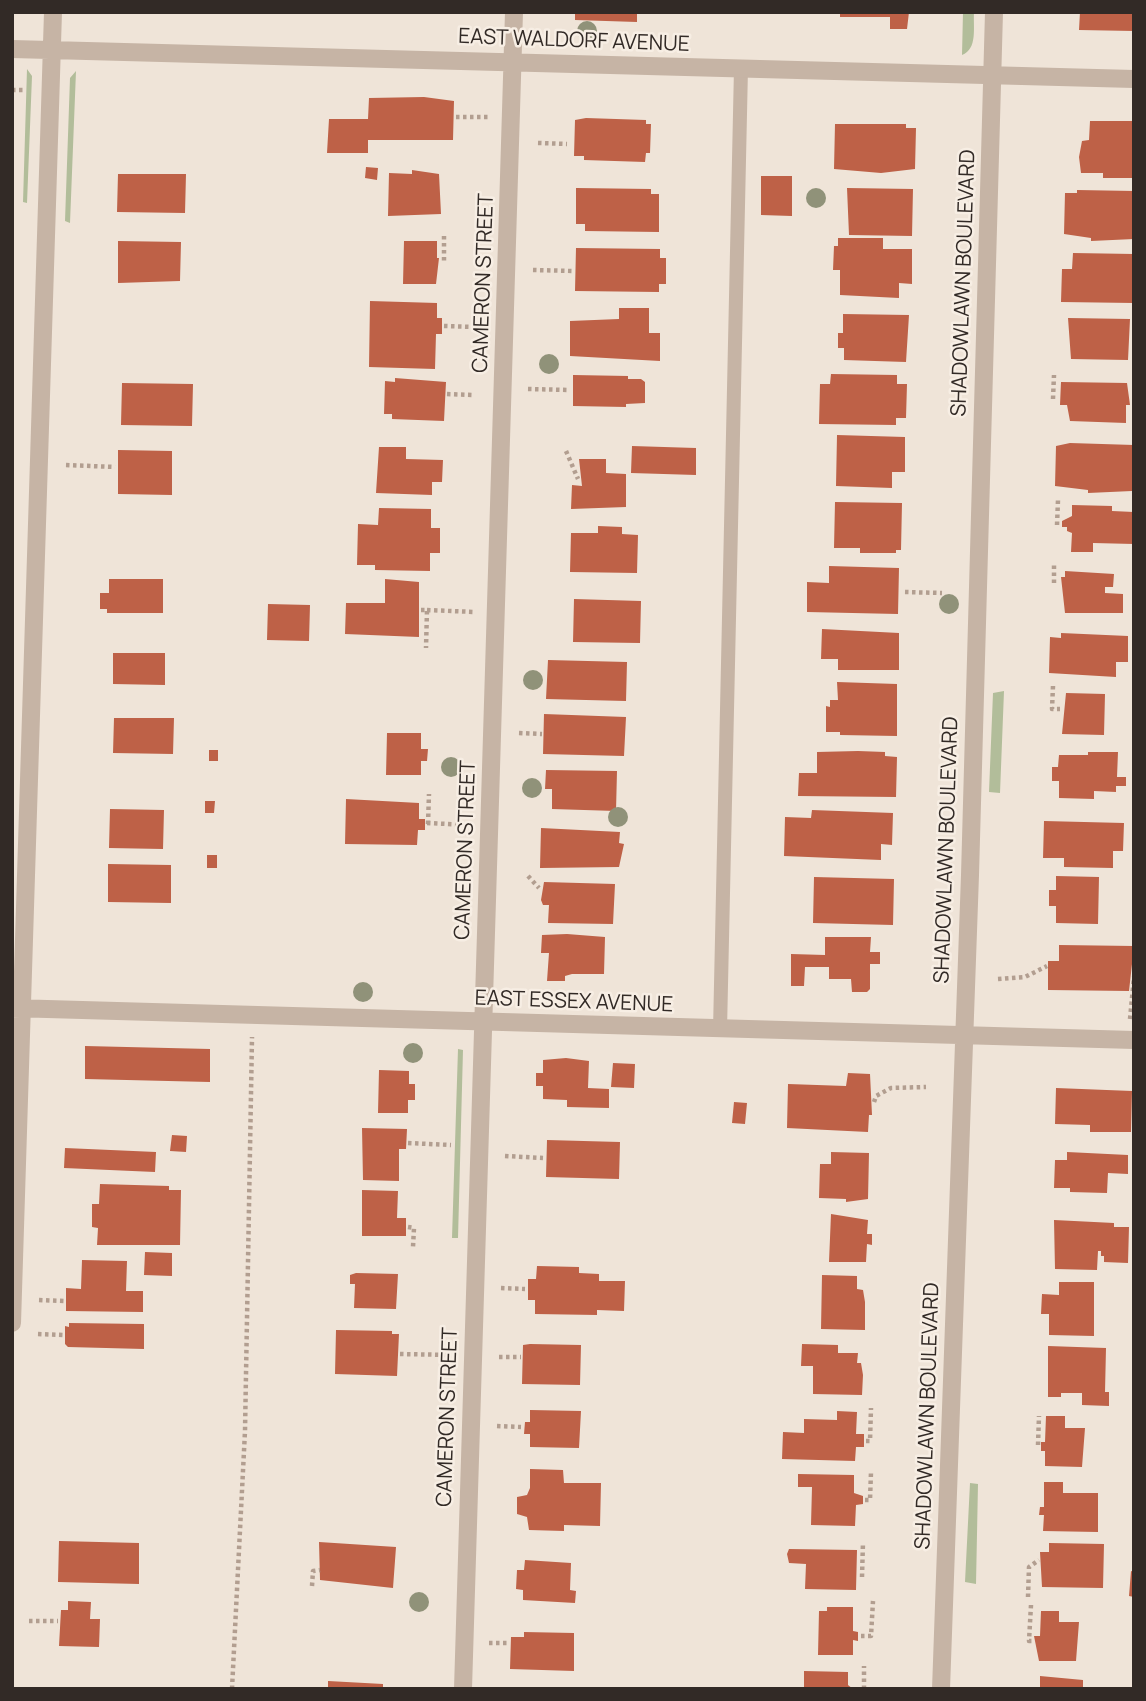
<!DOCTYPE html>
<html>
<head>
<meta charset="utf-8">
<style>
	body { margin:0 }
	#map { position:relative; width:1146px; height:1701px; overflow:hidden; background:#efe4d8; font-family:Manrope,sans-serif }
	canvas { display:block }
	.frame { position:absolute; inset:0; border:14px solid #322a26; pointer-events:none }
</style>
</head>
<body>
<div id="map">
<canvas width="1146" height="1701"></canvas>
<div class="frame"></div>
</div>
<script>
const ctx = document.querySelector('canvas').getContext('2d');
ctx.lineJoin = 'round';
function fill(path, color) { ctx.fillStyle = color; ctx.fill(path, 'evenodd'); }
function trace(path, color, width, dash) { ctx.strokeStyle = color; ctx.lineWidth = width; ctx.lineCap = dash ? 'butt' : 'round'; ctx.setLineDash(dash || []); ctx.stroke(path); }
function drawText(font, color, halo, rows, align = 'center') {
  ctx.font = font + ' Manrope,sans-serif'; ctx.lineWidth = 5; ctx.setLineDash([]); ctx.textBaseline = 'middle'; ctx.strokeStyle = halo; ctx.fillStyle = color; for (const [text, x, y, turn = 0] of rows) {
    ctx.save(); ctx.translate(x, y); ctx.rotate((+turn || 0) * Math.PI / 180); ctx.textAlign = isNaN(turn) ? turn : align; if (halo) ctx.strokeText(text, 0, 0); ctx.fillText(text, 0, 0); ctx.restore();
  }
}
fill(new Path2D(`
	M963,12h11c-1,15 4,37 -12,43z
	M27,69l5,7 -5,127 -4,-1z
	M76,71l-6,152 -5,-2 5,-143z
	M1004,691l-4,102 -11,-1 4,-99z
	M458,1049l5,1 -5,188h-6z
	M970,1483l8,1 -2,100 -11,-2z`), '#b2bd9a');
fill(new Path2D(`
	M575,12h62v10l-62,-2z
	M840,12h69l-2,17h-17v-12h-50z
	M1080,12h54v19l-55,-1z
	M424,97l30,4 -1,39h-85v13h-41l2,-34h39l1,-21z
	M586,118l60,2v4h5l-1,29h-4l-1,9 -61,-2v-4h-10l1,-36z
	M1090,121h44l-1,57h-30v-5h-22l-2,-16 3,-16 7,-1z
	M835,124h71v4h10l-1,41 -34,4 -47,-4z
	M366,167l12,1 -1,12 -12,-2z
	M412,170l27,4 2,40 -53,2 1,-43 23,1z
	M118,174h68l-1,39 -68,-1z
	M761,176h31v40l-31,-1z
	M576,188l75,1v5h8v38l-74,-1v-7h-9z
	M847,188l66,1 -1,47 -63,-1z
	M1077,190l57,1v48l-43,2v-3l-27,-4 1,-41h12z
	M838,238h45v11h29v35l-13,-1v15l-59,-3v-25h-7l1,-24h4z
	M118,241l63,1 -1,39 -62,2z
	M404,241h33v17h2l-3,26h-33z
	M576,248l84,1v9h6v26h-7v8l-84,-1z
	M1073,253l61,1v49l-73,-1 1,-33h10z
	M370,301l67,2v15h5v16h-6l-1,35 -66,-2z
	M619,308h30v25h11v28l-90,-5v-35l49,-2z
	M843,314l66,1 -3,47 -62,-2v-12h-6v-15h5z
	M1068,318l62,1 -2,41 -57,-1z
	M831,374l66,1v9h10l-1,34h-10v7l-77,-1 1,-40h10z
	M573,375l55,1v3h13l4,3v21l-19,1v3l-53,-1z
	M395,378l51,4 -2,39 -52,-2v-5h-8l1,-33 10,1z
	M1061,382l66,1 3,22h-4v18l-56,-2 -3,-16h-7z
	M122,383l71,1 -1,42 -71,-1z
	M837,435l68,2v35h-13v16l-56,-2z
	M1070,443l64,2 -2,46 -44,2v-3l-33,-4 1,-40z
	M632,446l64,2v27l-65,-2z
	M379,447h27v12l37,1 -1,22h-10v13l-56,-2z
	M118,450l54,1v44l-54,-1z
	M579,459h27v14l20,1v33l-55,2 1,-24 10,1z
	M835,502l67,1 -1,47h-5v3h-36v-5h-26z
	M1072,505l40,1v5l22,1v32l-41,-1v9h-22l1,-19 -5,-2v-4h-5v-6l10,-5z
	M379,508l52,1v19h9v25h-10v18l-55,-1v-5h-18l1,-41 20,1z
	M598,526l24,1v7l16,1 -1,38 -67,-1 1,-39h27z
	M829,566l70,2 -1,46 -91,-2v-30l22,1z
	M1065,571l49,3 -1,13h-8v6l18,1v19h-58l-4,-36h4z
	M109,579h54v34h-56v-4h-7v-16h9z
	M385,579l34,3v55l-74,-3 1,-31h39z
	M574,599l67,2 -1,42 -67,-1z
	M268,604l42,1 -1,36 -42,-1z
	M822,629l77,4v37h-61v-11h-17z
	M1061,633l67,3v26h-12v15l-67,-4 1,-36 11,1z
	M113,653h52v32l-52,-1z
	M548,660l79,2 -1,39 -80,-2z
	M837,682l60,2v52l-57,-1v-3h-14v-26l4,1v-7h8z
	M1066,693l39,1 -1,41 -42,-1z
	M544,714l82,3 -2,39 -81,-2z
	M114,718h60l-1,36 -60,-1z
	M387,733h34v16h7l-1,12h-6v14h-35z
	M209,750h9v11h-9z
	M858,751l27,1v4l12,1 -1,40 -98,-1 1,-23h18v-21z
	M1088,752h30l-1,25h9v9h-10v6l-22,-1v8l-35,-1v-17h-7v-14h6l1,-12h29z
	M546,770l71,1 -1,40 -64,-2v-20h-7z
	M346,799l73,4v16h6v11h-7l-1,15 -72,-1z
	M205,801h10l-1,12h-9z
	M110,809l54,1 -1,39 -54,-1z
	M812,810l81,3 -1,32 -11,-1v16l-97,-4 1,-39 26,1z
	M1044,821l80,2 -1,28h-10v17l-49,-1v-9h-21z
	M541,828l79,4 -1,11 5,1 -5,23 -79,1z
	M207,855h10v13h-10z
	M108,864l63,1v38l-63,-1z
	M1056,876l43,1 -1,47 -42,-1v-17h-7v-16h7z
	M814,877l80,2 -1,46 -80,-2z
	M544,882l71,2 -2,40 -65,-1 1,-18h-6l-2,-5z
	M567,934l38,3 -1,37h-32l-7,2v5h-18l2,-28h-8l1,-18z
	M825,937h46l-1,15h10v12h-10v25l-3,3h-15l-1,-13h-22v-12h-24l-1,19h-13v-32l34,1z
	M1059,945l75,1 -5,45 -81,-1v-29h11z
	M85,1046l125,3v33l-125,-3z
	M566,1058l23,3 -1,27 21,1v19l-42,-1v-7l-24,-1v-13h-7v-13h7v-13z
	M613,1063l22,1 -1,24 -23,-1z
	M379,1070l30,1v13h6v16h-7v13h-30z
	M848,1073l22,1 2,41h-3l-1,17 -81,-4 1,-44 58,2z
	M1056,1088l76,3 -1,41h-41v-7l-35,-1z
	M734,1102l13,1 -2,21 -13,-1z
	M362,1128l45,1 -1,20h-7v32l-36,-1z
	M172,1135l15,1 -1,16 -16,-1z
	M547,1140l73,2 -1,37 -73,-2z
	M65,1148l91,4 -1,20 -91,-4z
	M831,1152l38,1 -1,46 -22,3v-3l-27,-1 1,-34h11z
	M1067,1152l61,3v19l-20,-1 -1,20 -37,-1v-4h-16l1,-28h12z
	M100,1184l69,2v4h12l-1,55h-83l1,-17 -6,-1v-23h7z
	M362,1190l36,1 -1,27h9v18h-44z
	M831,1214l37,6 -1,14h5v11l-5,-1 -1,18h-37z
	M1054,1220l60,3v4h15l-1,36 -24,-1v-6h-3v-5h-3l-1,19 -42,-1z
	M145,1252l27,1v23l-28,-1z
	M82,1260l45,1 -1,30h17v21l-77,-1v-23l15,1z
	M537,1266l42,1v6l20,1v7h26l-1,30 -27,-1v5l-62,-1v-14h-7v-21h8z
	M356,1273l42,1 -2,35 -42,-1 1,-24h-5v-9z
	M822,1275l35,1v13l6,1 2,12v28l-44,-1z
	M1059,1282h35v54l-45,-1v-21h-8l1,-20 17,1z
	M69,1323l75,1v25l-76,-2 -3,-3v-18l4,1z
	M336,1330l56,1v3h7l-2,42 -62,-2z
	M530,1344l51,1 -1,40 -58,-1 1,-39z
	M802,1344l36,1v8h20l-1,10h4l2,12 -1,20 -49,-1v-28h-12z
	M1048,1346l58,2 -1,44h4v14l-27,-1v-12h-21v4h-13z
	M530,1410l51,1 -2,37 -49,-1v-13h-6l1,-12h5z
	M837,1411l20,1 -1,22h8v13h-8l-1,14 -73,-2 1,-27 21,1v-14l33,1z
	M1046,1416h19v12h20l-3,39 -37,-1v-15h-4v-9h4z
	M530,1469l33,1 1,13h37l-1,43 -36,-1v6l-35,-1 -2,-13 -10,-3v-17l10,-2 3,-7z
	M798,1474l56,1v18l9,3v8l-7,1 -1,21 -44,-1 1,-38h-14z
	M1044,1482h19v11h35v39l-55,-1 1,-16h-5l1,-8h4z
	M59,1541l80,2v41l-81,-2z
	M319,1542l77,5 -3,41 -73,-8z
	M1049,1543l55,1 -1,44 -61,-1 -2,-35h9z
	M789,1549l68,1 -1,40 -51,-1 1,-25 -17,-1 -2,-9z
	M525,1560l46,3 -1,27 6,1 -1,12 -52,-3v-10l-7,-1 1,-19h7z
	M1131,1571l3,1v25l-5,-1z
	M68,1601l23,1 -1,17h10l-1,28 -40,-1 2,-36h7z
	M827,1607h26v24l5,1v9l-5,-1v15h-35l1,-44h8z
	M1041,1611h18v11h20l-3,39h-37l-5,-25h6z
	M524,1632l50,1v38l-64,-2 1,-32h13z
	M804,1671l44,1v13l5,4h-49z
	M1040,1676l43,4v9h-43z
	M328,1681l55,3v5h-55z`), '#be6147');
trace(new Path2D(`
	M12,90h11
	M456,117h34
	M538,143l29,1
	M444,236v28
	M533,270l40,1
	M444,326l32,1
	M528,389l42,1
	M447,394l27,1
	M1053,399l1,-24
	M566,451l12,28
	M66,465l49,2
	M1057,525l1,-25
	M1054,583v-20
	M905,592l37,1
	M421,610h6l-1,38
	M427,610l48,2
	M1053,686l-1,23h8
	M519,733l23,1
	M427,823l41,2
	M428,824l1,-30
	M528,876l11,12
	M998,979l27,-2 22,-11
	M1130,1019l4,-42
	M874,1102l2,-6 15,-8 35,-1
	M408,1143l43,2
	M505,1156l38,2
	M408,1227l6,1 -1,19
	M501,1288l24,1
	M39,1300l25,1
	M38,1334l25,1
	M400,1354l51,1
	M499,1357h22
	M497,1426l24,1
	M866,1441h4l1,-33
	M1038,1445l1,-29
	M865,1500h5l1,-28
	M862,1577l1,-35
	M312,1586l1,-15 7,-1
	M1028,1597l1,-30 10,-7
	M1031,1605l-2,36h4
	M29,1621h29
	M861,1636h10l2,-35
	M489,1643h20
	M232,1689l13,-258 7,-394
	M864,1689v-23`), '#b29e90', 4.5, [3.5, 3.5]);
trace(new Path2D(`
	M720,1030l21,-962`), '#c6b4a5', 14);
trace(new Path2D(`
	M12,49l1122,30
	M12,1008l1122,32
	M12,1323l41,-1311
	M463,1689l51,-1677
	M941,1689l29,-814 24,-863`), '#c6b4a5', 18);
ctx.fillStyle = '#909279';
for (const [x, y] of [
	[587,31],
	[816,198],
	[549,364],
	[949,604],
	[533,680],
	[451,767],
	[532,788],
	[618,817],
	[363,992],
	[413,1053],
	[419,1602]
]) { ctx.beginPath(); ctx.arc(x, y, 10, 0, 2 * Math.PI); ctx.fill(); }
drawText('21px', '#322a26', '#f7eee4', [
	["EAST WALDORF AVENUE",574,41,2],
	["CAMERON STREET",484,283,-88],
	["SHADOWLAWN BOULEVARD",964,283,-88],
	["CAMERON STREET",466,850,-88],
	["SHADOWLAWN BOULEVARD",947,850,-88],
	["EAST ESSEX AVENUE",574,1002,2],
	["SHADOWLAWN BOULEVARD",928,1416,-88],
	["CAMERON STREET",448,1417,-88]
]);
</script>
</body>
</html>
